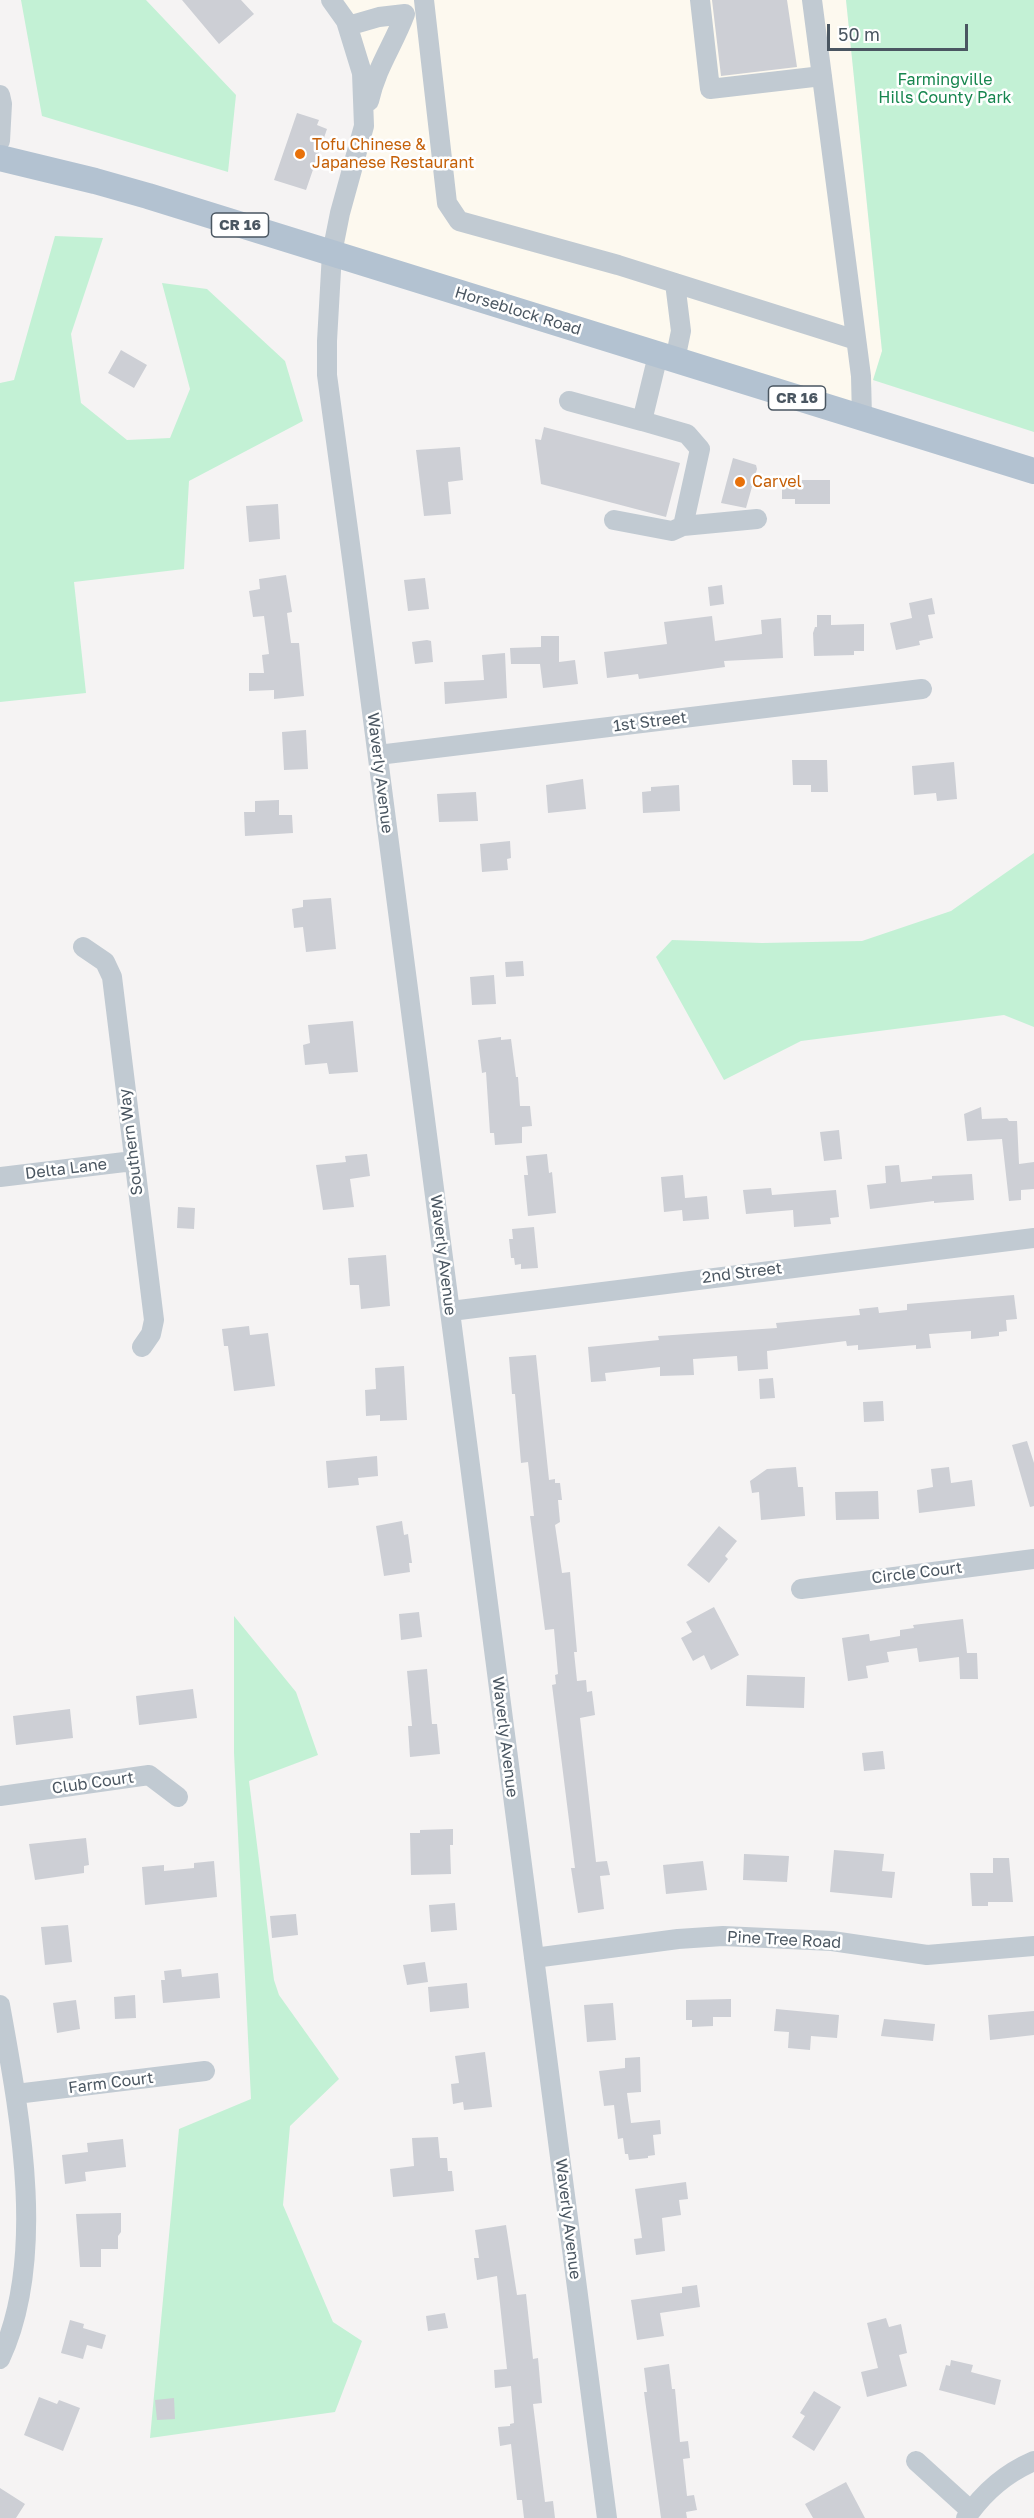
<!DOCTYPE html>
<html>
<head>
<meta charset="utf-8">
<style>
	body { margin:0 }
	#map { position:relative; width:1034px; height:2518px; overflow:hidden; background:#f5f3f3; font-family:"Golos Text",sans-serif }
	canvas { display:block }
	.scale { position:absolute; left:827px; top:24px; width:141px; height:27px; box-sizing:border-box; border:3px solid #4a5661; border-top:0; padding-left:8px; font-size:18px; line-height:21px; white-space:nowrap; color:#4a5661; -webkit-text-stroke:4px #fff; paint-order:stroke }
</style>
</head>
<body>
<div id="map">
<canvas width="1034" height="2518"></canvas>
<div class="scale">50 m</div>
</div>
<script>
const ctx = document.querySelector('canvas').getContext('2d');
ctx.lineJoin = 'round';
function fill(path, color) { ctx.fillStyle = color; ctx.fill(path, 'evenodd'); }
function trace(path, color, width, dash) { ctx.strokeStyle = color; ctx.lineWidth = width; ctx.lineCap = dash ? 'butt' : 'round'; ctx.setLineDash(dash || []); ctx.stroke(path); }
function drawText(font, color, halo, rows, align = 'center') {
  ctx.font = font + ' "Golos Text",sans-serif'; ctx.lineWidth = 5; ctx.setLineDash([]); ctx.textBaseline = 'middle'; ctx.strokeStyle = halo; ctx.fillStyle = color; for (const [text, x, y, turn = 0] of rows) {
    ctx.save(); ctx.translate(x, y); ctx.rotate((+turn || 0) * Math.PI / 180); ctx.textAlign = isNaN(turn) ? turn : align; if (halo) ctx.strokeText(text, 0, 0); ctx.fillText(text, 0, 0); ctx.restore();
  }
}
fill(new Path2D(`
	M330,0h516l36,351 -20,67 -530,-165 31,-123 -1,-58z`), '#fdf9ef');
fill(new Path2D(`
	M21,0h125l90,95 -8,77 -186,-56z
	M846,0h188v432l-161,-52 9,-29z
	M55,236l48,2 -32,96 10,69 46,37 43,-2 20,-49 -28,-106 45,6 78,72 18,60 -114,60 -5,88 -110,13 12,111 -86,9v-319l14,-3z
	M1034,853v174l-30,-12 -203,26 -77,39 -68,-123 16,-17 90,3 100,-2 89,-30z
	M234,1616l62,76 22,63 -69,26 25,199 5,15 60,84 -49,47 -7,79 50,117 29,19 -27,71 -185,26 29,-309 72,-30 -17,-346z`), '#c3f1d5');
fill(new Path2D(`
	M182,0h59l13,14 -35,30z
	M712,0h75l10,67 -76,9z
	M297,113l22,7 -2,5 10,4 -21,61 -32,-10z
	M121,350l26,15 -13,23 -26,-15z
	M544,427l136,36 -14,54 -125,-33 -6,-45 6,1z
	M460,447l3,33 -15,2 3,32 -27,2 -8,-66z
	M733,458l23,7 1,4 -11,39 -25,-5z
	M782,480h48v24h-35v-5h-13z
	M278,504l2,35 -31,3 -3,-36z
	M286,575l6,37 -5,1 4,30h8l5,53 -30,3v-9l-25,1v-18h15l-2,-18 7,-1 -5,-38 -11,1 -4,-26 11,-2 -1,-10z
	M425,578l4,31 -21,2 -4,-31z
	M722,585l2,19 -14,2 -2,-19z
	M932,598l3,16 -7,1 5,23 -14,3 1,4 -24,5 -6,-27 22,-5 -3,-15z
	M817,615h14v10l33,-1v27h-10v4l-40,1 -1,-23 2,-6h2z
	M712,616l3,25 47,-7 -1,-14 20,-2 2,40 -59,3 1,6 -86,12 -1,-5 -31,4 -3,-26 63,-8 -3,-22z
	M541,636h18v26l16,-2 3,24 -35,4 -3,-24h-29l-1,-16 31,-1z
	M427,640l4,1 2,21 -18,2 -3,-22z
	M505,653l2,45 -62,6 -1,-22 40,-2 -2,-25z
	M306,730l2,39 -24,1 -2,-38z
	M792,760h35l1,32h-17v-7h-18z
	M954,762l3,37 -20,2 -1,-8 -22,2 -2,-29z
	M583,779l3,30 -38,4 -2,-28z
	M679,785l1,26 -37,2 -1,-21 9,-1v-4z
	M476,792l2,29 -39,1 -2,-28z
	M279,800v15h13l1,18 -48,3 -1,-24h11v-11z
	M510,841l1,17 -4,1 1,11 -26,2 -2,-28z
	M331,898l5,51 -30,3 -3,-25 -9,1 -2,-19 11,-2v-7z
	M523,961l1,15 -18,1 -1,-15z
	M494,975l2,29 -24,1 -2,-28z
	M353,1021l5,51 -29,2 -2,-11 -22,2 -2,-20 7,-2 -2,-18z
	M501,1037v3l10,-1 5,38h2l2,29h10l2,20 -10,1v16l-27,2 -1,-12h-4l-4,-61 -4,1 -4,-33z
	M981,1107l1,12 25,-1 2,3h8l2,43 15,-2v27l-13,1v10l-12,1 -7,-62 -35,2 -3,-27z
	M839,1130l3,29 -18,2 -4,-29z
	M367,1154l3,22 -20,3 4,28 -31,3 -7,-45 30,-3 -1,-6z
	M547,1154l2,19 3,-1 4,41 -28,3 -4,-41h4l-2,-19z
	M899,1165l2,17 31,-3v-3l40,-2 2,26 -40,3v-2l-64,8 -3,-24 19,-2 -1,-17z
	M683,1175l2,23 22,-2 2,23 -26,2 -1,-11 -18,2 -3,-35z
	M771,1188l1,7 64,-5 3,27 -9,1 1,6 -37,3 -1,-17 -47,4 -3,-24z
	M178,1207l17,1 -1,21 -17,-1z
	M534,1227l4,41 -17,1v-5l-6,1 -1,-7h-3l-2,-19h4l-1,-10z
	M386,1255l4,51 -29,3 -2,-24h-9l-2,-27z
	M1014,1295l3,24 -11,1 1,11 -8,1v4l-28,3v-8l-42,3 2,14 -15,1v-4l-58,5v-5l-11,1 -1,-5 -79,10 1,18 -30,2 -1,-15 -44,3 1,16 -34,1v-9l-55,6 1,8 -15,1 -3,-35 71,-7 -1,-4 119,-8 -1,-5 84,-8 -1,-6 19,-2 1,6 28,-3v-6z
	M249,1326l1,9 18,-2 7,53 -41,5 -6,-45h-4l-2,-17z
	M536,1355l13,125 6,-1v4h5l2,17h-4l2,22 -5,3 7,48 8,-1 7,80h-3l3,29 9,-1 1,12 5,-1 3,24 -15,3 16,144 11,-1 3,14 -10,1 4,33 -26,4 -7,-45h4l-23,-183 4,-1 -1,-9 3,-1 -4,-45 -9,1 -15,-114h4l-6,-54 -7,1 -6,-69h-3l-3,-37z
	M404,1366l3,54 -27,1v-6l-14,1 -1,-26 11,-1 -1,-21z
	M773,1378l2,20 -15,1 -1,-20z
	M883,1401l1,20 -20,1 -1,-20z
	M1027,1441l7,22v43l-4,1 -18,-62z
	M377,1456l1,20 -20,2 1,7 -31,3 -2,-27z
	M796,1467l2,20h5l2,29 -44,4 -2,-28 -7,1 -2,-12 17,-12z
	M949,1467l2,16 21,-3 3,26 -56,7 -2,-23 16,-3 -2,-18z
	M878,1491l1,28 -43,1 -1,-28z
	M402,1521l2,14 4,-1 4,29h-3l1,9 -26,4 -8,-50z
	M719,1526l18,15 -12,15 3,3 -19,24 -22,-18z
	M714,1607l25,48 -28,15 -7,-15 -11,6 -12,-23 11,-6 -6,-10z
	M419,1612l3,25 -21,3 -2,-26z
	M963,1619l4,34h10l1,26h-18l-1,-22 -40,5 -2,-14 -30,4 2,10 -23,4 2,12 -20,3 -6,-43 27,-4 1,7 30,-5v-6l14,-2 -1,-3z
	M427,1669l5,55h5l3,30 -30,3 -2,-31h4l-5,-55z
	M747,1675l58,2 -1,31 -58,-2z
	M193,1689l4,29 -58,7 -3,-29z
	M70,1709l3,29 -57,7 -3,-29z
	M883,1751l2,18 -21,2 -2,-18z
	M453,1829v16h-3l1,29 -40,1 -1,-42h10v-3z
	M86,1838l3,27 -5,1v7l-49,7 -6,-36z
	M834,1850l50,4 -2,17 13,1 -3,26 -62,-6z
	M744,1854l45,2 -2,26 -44,-2z
	M993,1858h16l4,44h-25v4h-16l-2,-33h23z
	M214,1861l3,36 -72,8 -3,-38 22,-2v6l30,-3v-5z
	M703,1861l4,29 -41,4 -3,-29z
	M455,1903l2,27 -26,2 -2,-27z
	M296,1914l2,21 -26,3 -2,-22z
	M68,1925l4,37 -27,3 -4,-38z
	M425,1962l3,20 -21,3 -4,-20z
	M181,1969l1,8 36,-4 2,25 -57,5 -2,-23h4l-1,-9z
	M467,1983l2,25 -39,4 -2,-25z
	M135,1995l1,23 -21,1 -1,-22z
	M731,1999v18h-18v9l-21,1v-7h-6v-20z
	M76,2000l4,29 -23,4 -4,-30z
	M613,2003l3,37 -29,2 -3,-37z
	M776,2009l63,6 -2,23 -26,-2 -1,14 -22,-2 1,-16 -15,-1z
	M1034,2011v24l-44,5 -2,-25z
	M884,2019l51,5 -2,17 -52,-5z
	M485,2052l7,55 -28,3 -1,-8 -10,2 -2,-20 8,-1 -4,-27z
	M640,2057l1,35 -14,1 4,30 29,-3 1,14 -8,1 2,20 -7,1v2l-19,2 -1,-6h-3l-2,-16 -5,1 -4,-34 -10,1 -5,-35 26,-3v-10z
	M438,2137l2,21h7l1,13h4l2,20 -61,6 -3,-28 24,-3 -2,-28z
	M123,2139l3,28 -41,5 1,9 -21,3 -3,-29 26,-3 -1,-9z
	M686,2182l2,17 -9,1 2,15 -19,3 3,33 -29,4 -2,-16 8,-1 -7,-49z
	M121,2213v19l-3,4v13h-17v18h-21l-4,-53z
	M506,2225l11,70 9,-1 7,65 5,-1 4,45 -9,1 12,98 8,-1 2,17h-31l-2,-18h-5l-6,-56 -11,2 -2,-19 12,-1v-2l4,-1 -3,-37 -16,2 -1,-18 13,-1 -10,-93 -20,4 -3,-22h5l-4,-28z
	M697,2285l3,22 -40,6 4,23 -27,4 -6,-40 51,-7v-6z
	M445,2313l3,15 -20,3 -2,-15z
	M886,2318l3,9 12,-3 6,29 -8,2 8,31 -40,11 -6,-25 17,-4 -11,-45z
	M70,2320l14,4 -1,4 23,7 -4,14 -15,-4 -4,14 -22,-6z
	M951,2360l22,5 -2,7 30,8 -6,25 -56,-15 7,-25 4,1z
	M669,2364l3,25h3l5,53 8,-1 2,17 -7,1 4,37 7,-1 3,15 -11,2 1,6h-26l-17,-126h3l-3,-24z
	M814,2391l27,16 -27,44 -22,-14 13,-21 -5,-3z
	M39,2397l18,7 2,-4 21,8 -17,43 -39,-16z
	M174,2398l1,21 -18,1 -2,-20z
	M846,2482l19,36h-52l-8,-14z
	M0,2488l25,16 -9,14h-16z`), '#cdcfd5');
trace(new Path2D(`
	M331,0l15,21 16,52 2,53 -24,87 -8,40 -5,88v34l26,191 254,1952
	M424,0l23,203 12,18 159,44 238,75
	M700,0l10,89 112,-13
	M812,0l49,376 1,42
	M348,26l31,-9 26,-3c-12,32 -28,52 -36,87
	M0,95l2,9 -2,37
	M675,283l6,48 -6,29
	M569,401l73,20
	M614,520l58,11 11,-5 17,-77 -13,-15 -45,-13 16,-66
	M683,526l74,-7
	M378,755l544,-66
	M83,947l22,15 7,15 42,343 -3,14 -9,13
	M0,1177l133,-16
	M451,1311l583,-73
	M801,1589l233,-30
	M0,1796l149,-21 29,22
	M534,1958l144,-19 45,-3 109,5 95,14 107,-9
	M0,2005c19,106 48,252 0,354
	M16,2094l189,-23
	M916,2461l55,50
	M966,2518c17,-25 40,-45 68,-57`), '#c1cad2', 20);
trace(new Path2D(`
	M0,158l95,23 53,15 886,275`), '#b3c2d1', 26);
for (const [x, y, r, color] of [
	[300,154,6,"#e8710a"],
	[740,482,6,"#e8710a"]
]) { const dot = new Path2D(); dot.arc(x, y, r, 0, 2 * Math.PI); ctx.fillStyle = color; ctx.fill(dot); trace(dot, '#fff', 2); }
for (const [x, y, w] of [
	[240,225,57],
	[797,398,57]
]) { const box = new Path2D(); box.roundRect(x - w / 2, y - 12, w, 24, 4.5); ctx.fillStyle = '#fff'; ctx.fill(box); trace(box, '#4a5661', 1.5); }
drawText('bold 15px', '#4a5661', null, [
	["CR 16",240,225],
	["CR 16",797,398]
]);
drawText('16px', '#17864f', '#fff', [
	["Farmingville",945,80],
	["Hills County Park",945,98]
]);
drawText('16px', '#c56008', '#fff', [
	["Tofu Chinese &",312,145],
	["Japanese Restaurant",312,163],
	["Carvel",752,482]
], 'left');
drawText('16px', '#4a5661', '#fff', [
	["Horseblock Road",518,311,17],
	["1st Street",650,722,-7],
	["Waverly Avenue",380,773,83],
	["Southern Way",131,1142,-97],
	["Delta Lane",66,1169,-7],
	["Waverly Avenue",443,1255,83],
	["2nd Street",742,1273,-7],
	["Circle Court",917,1573,-7],
	["Waverly Avenue",505,1737,83],
	["Club Court",93,1783,-8],
	["Pine Tree Road",784,1940,3],
	["Farm Court",111,2083,-7],
	["Waverly Avenue",568,2219,83]
]);
</script>
</body>
</html>
